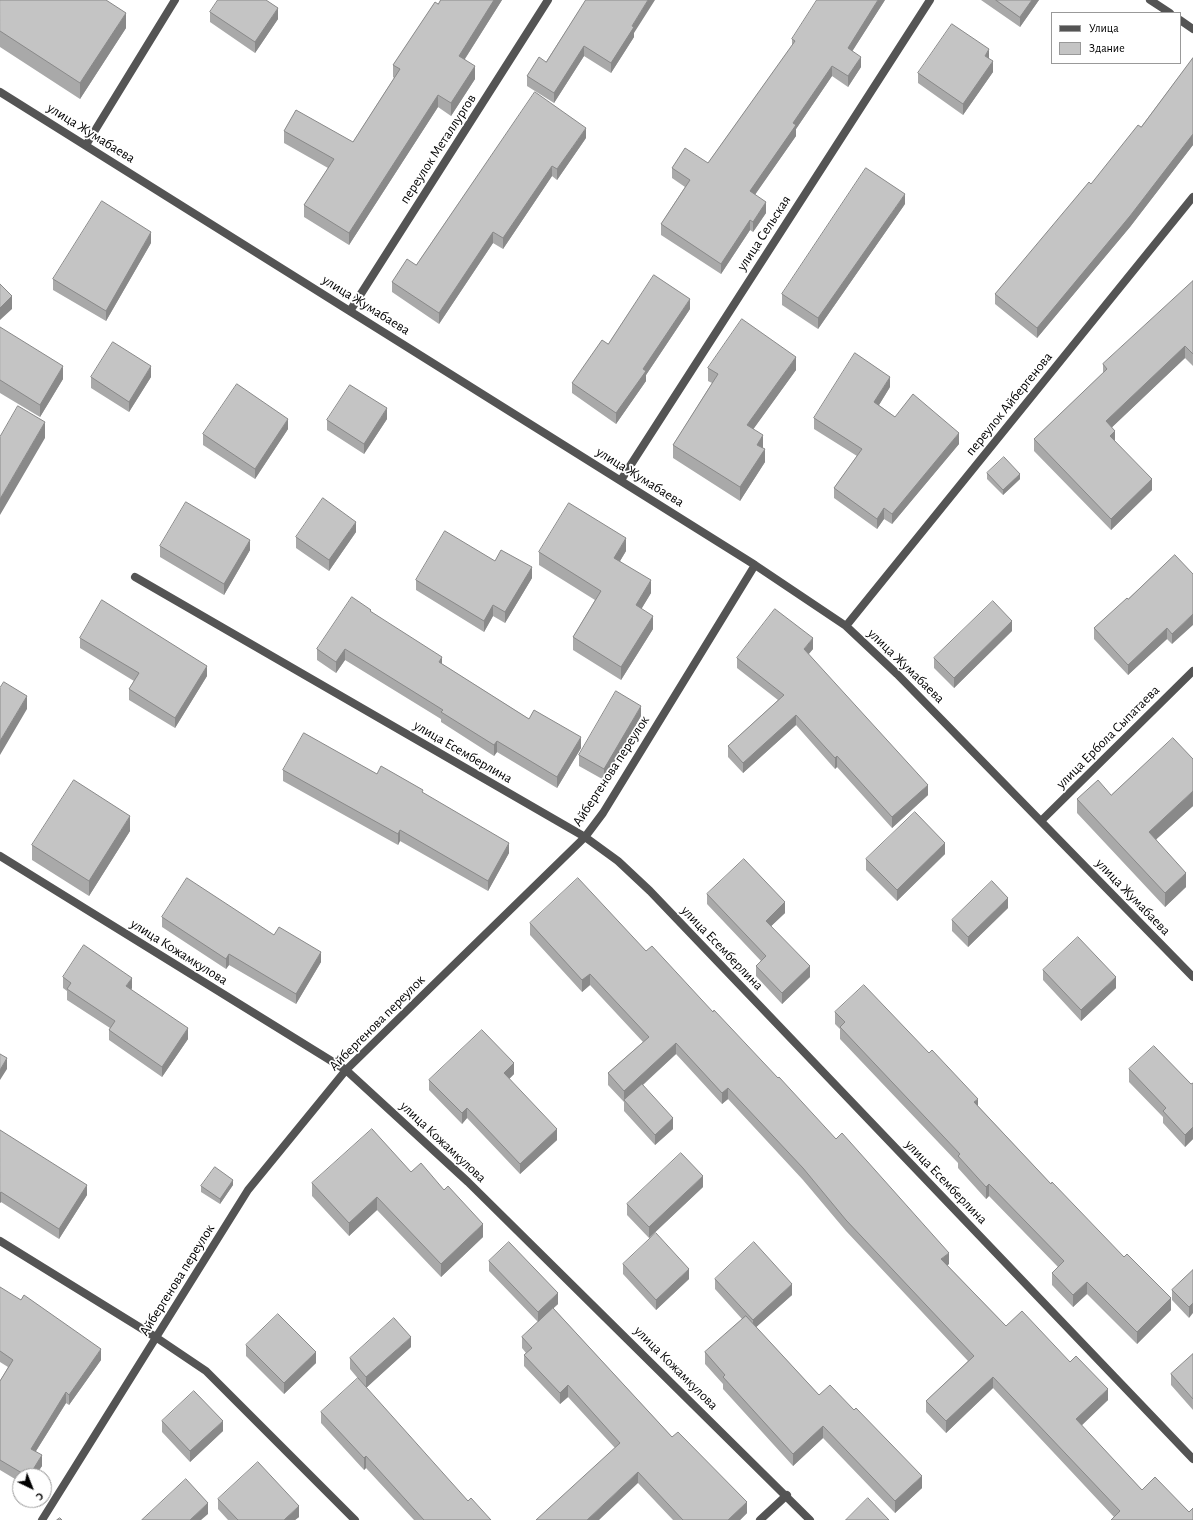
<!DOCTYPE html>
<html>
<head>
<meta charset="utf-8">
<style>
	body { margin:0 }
	#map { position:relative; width:1193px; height:1520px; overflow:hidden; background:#fff; font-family:"Alegreya Sans",sans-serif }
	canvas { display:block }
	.legend { position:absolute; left:1051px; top:12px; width:130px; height:52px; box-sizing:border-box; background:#fff; border:1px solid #999; margin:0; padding:5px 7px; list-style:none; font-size:12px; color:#000 }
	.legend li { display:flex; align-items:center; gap:8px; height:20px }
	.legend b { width:20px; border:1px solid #999 }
	.north { position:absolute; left:12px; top:1468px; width:40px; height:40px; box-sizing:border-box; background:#fff; border:1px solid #999; border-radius:50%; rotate:137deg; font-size:11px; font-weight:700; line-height:16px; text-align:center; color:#000 }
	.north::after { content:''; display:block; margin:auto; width:14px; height:18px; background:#000; clip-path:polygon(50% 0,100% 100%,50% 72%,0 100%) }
</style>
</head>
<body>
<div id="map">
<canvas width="1193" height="1520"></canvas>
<ul class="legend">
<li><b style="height:5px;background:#545454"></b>Улица</li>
<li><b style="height:11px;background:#c4c4c4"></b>Здание</li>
</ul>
<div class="north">С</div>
</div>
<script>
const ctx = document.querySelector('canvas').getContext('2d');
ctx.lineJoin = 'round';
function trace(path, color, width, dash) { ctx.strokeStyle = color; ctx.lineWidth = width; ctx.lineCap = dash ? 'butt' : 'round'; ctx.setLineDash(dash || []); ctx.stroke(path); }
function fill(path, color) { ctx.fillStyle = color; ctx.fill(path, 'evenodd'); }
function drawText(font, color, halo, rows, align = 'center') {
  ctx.font = font + ' "Alegreya Sans",sans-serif'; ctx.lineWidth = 3.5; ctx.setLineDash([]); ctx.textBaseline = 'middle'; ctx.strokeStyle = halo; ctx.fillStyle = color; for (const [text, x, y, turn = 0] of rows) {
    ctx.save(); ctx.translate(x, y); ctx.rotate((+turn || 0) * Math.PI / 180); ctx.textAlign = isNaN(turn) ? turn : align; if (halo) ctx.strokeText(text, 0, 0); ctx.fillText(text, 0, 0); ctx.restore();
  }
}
trace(new Path2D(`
	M1150,0l20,13
	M1180,20l13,9
	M0,92l755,473 91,61 51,48 296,303
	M86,145l89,-145
	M350,311l198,-311
	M621,480l309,-480
	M135,577l450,260 33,24 32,30 543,568
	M846,626l347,-429
	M1041,821l152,-150
	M0,856l346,214 122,112 342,338
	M0,1241l157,97 49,33 149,149
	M42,1520l206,-330 98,-120 239,-233 18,-24 152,-248
	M760,1520l27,-25`), '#545454', 8);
fill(new Path2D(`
	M0,0l126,28 -46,71 -80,-52z
	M441,0h61l-37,59 10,20 -24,37 -13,-9 -89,138 -45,-28v-12l24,-37 -44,-25v-12l69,11 41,-64 -1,-1v-12z
	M586,0l48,33v4l-23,36 -27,-17 -30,47 -27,-17v-10l19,-14z
	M885,0l-33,51 9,16 -13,20 -16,-11 -36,53v7l-41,58 11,19 -13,19 -3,-2 -29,44 -60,-39v-11l24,-37 -13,-9v-10l36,-5 84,-117v-7z
	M981,0h58l-19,27z
	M210,12l68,7 -23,34 -45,-31z
	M1193,58v87l-63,82 -93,111 -42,-34v-10l146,-167z
	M989,59l4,13 -30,43 -45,-32v-10z
	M586,138l-29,42 -5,-4 -49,73 -10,-6 -54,81 -47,-32v-10l24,-17z
	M905,204l-87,125 -36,-24v-11z
	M151,243l-45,78 -53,-31v-11z
	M1193,281v85l-8,-8 -73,69 3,14 37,49 -41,40 -77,-79v-12l69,-66v-9z
	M690,309l-44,66v6l-30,43 -44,-31v-10l36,-39z
	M0,327l63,52 -23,38 -40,-24z
	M708,368l88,2 -43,59 10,19 2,14 -25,39 -67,-43v-13l39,-62 -4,-2z
	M91,377h60l-22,35 -38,-24z
	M890,387l-11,18 16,12 64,27 -67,80 -8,-5 -7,10 -43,-31v-10l23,-32 -43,-27v-11z
	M387,419l-23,35 -37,-24v-10z
	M288,429l-33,50 -52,-34v-11z
	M987,473l33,6 -17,16 -16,-16z
	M356,532l-27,39 -33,-23v-11z
	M160,546l90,4 -26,45 -64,-38z
	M626,551l-6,10 31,32 -10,16 12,20 -32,51 -48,-30v-13l22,-37 -56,-35v-13z
	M1175,555l-3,89 -5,-5 -39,36 -34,-36v-11l34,-29z
	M495,561l37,17 -27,45 -12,-7 -9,16 -68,-42v-10z
	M371,612l71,52 87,55 52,29 -24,40 -60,-36 -3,4 -53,-34v-3l-96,-59 -9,13 -19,-13v-11z
	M1012,631l-58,57 -20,-20v-10z
	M80,638l127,38 -32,52 -46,-28v-11l5,-8 -54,-33z
	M813,649l-5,5 120,141 -36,33 -55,-61 -2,2 -39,-44 -53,48 -15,-16v-11l50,-46 -41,-32v-10z
	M641,716l-37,64 -25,-14v-11z
	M283,770l94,4 46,19 86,60 -21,38 -88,-50 -2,4 -115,-64z
	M1111,795l82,11 -37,33 30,48 -21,20 -88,-94v-14z
	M130,831l-41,65 -57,-36v-15z
	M945,854l-48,47 -31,-31v-11z
	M707,894l78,19 -14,13 39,51 -28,27 -26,-28v-10l5,-5 -54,-57z
	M1008,908l-40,39 -16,-16v-11z
	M162,917l112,18 47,27 -25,42 -67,-39 -3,4 -64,-42z
	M530,923l116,28 303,313 -2,1 59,61 102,74 -27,25 61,65 51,30 -79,-3 -121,-129 -47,45 -20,-21v-11l42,-40 -122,-130 -43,-51 -75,-81 -6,5 -46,-50 -33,31 30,44 -18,16 -31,-34v-9l-16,-17v-12l35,-31 -53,-57 -8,7 -52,-57z
	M1043,970l73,18 -35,33 -38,-41z
	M63,977l69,11 -1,2 57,49 -26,38 -53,-37v-10l1,-2 -43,-28v-9l-4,-3z
	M835,1012l143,94 73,78 120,126 -34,34 -50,-50 -14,13 -21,-22v-12l6,-6 -69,-71 -3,3 -28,-31v-5l-118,-124v-10l-5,-5z
	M1129,1069l62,15 2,-1v56l-8,8 -22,-24v-6l-34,-35z
	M514,1074l-5,5 48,61 -37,34 -53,-56 -5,6 -33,-34v-10z
	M0,1130l87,65 -28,44 -58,-37 -1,1z
	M411,1172l72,65 -42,40 -64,-67 -28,26 -37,-40v-13z
	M233,1185l-13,19 -19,-12v-6z
	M703,1187l-54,51 -22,-23v-11z
	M489,1261l69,43 -5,4 119,129 75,76 -7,7h-67l-35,-37 -23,-35 -47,-51 -8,7 -36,-38v-11l2,-2 -4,-5v-11l16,-15 -49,-51z
	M623,1264l66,15 -33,31 -33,-36z
	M1193,1270l-4,48 -17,-18v-10z
	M715,1279l77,16 -36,32 63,68 103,93 -27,25 -72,-75 -30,28 -70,-77v-5l-18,-20v-12l37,-33 -27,-30z
	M0,1287l101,73 -32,45 -3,-2 -30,48 6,15 -7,10h-15v6l-20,-12v-89l8,-14 -8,-5z
	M246,1345l70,18 -32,31 -38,-38z
	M411,1347l-45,41 -16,-19v-11z
	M1193,1354v56l-22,-25v-11z
	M321,1412l147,89 23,19h-77l-48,-52 -2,2 -43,-47z
	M162,1421l61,10 -33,31 -28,-30z
	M218,1499l81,18 -4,3h-67l-10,-11z`), '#a9a9a9');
fill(new Path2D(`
	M494,0h8l-43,68v-12z
	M648,0h7l-21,33v4l-23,36v-10l21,-37z
	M878,0h7l-37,58v-10z
	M1032,0h7l-19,27v-10z
	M278,8v11l-23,34v-11z
	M126,13v15l-46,71v-16z
	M584,46v10l-30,47v-10z
	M989,49v11l-4,-4z
	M861,57v10l-13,20v-11z
	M993,61v11l-30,43v-11z
	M475,66v13l-24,37v-13z
	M832,66v10l-36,53v7l-46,66v-11l43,-68z
	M438,95v12l-89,138v-12z
	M586,128v10l-29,42v-11z
	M1193,134v11l-63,82 -93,111v-10z
	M552,166v10l-49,73v-11z
	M905,194v10l-87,125v-11z
	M766,202v11l-13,19v-10z
	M750,220v10l-29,44v-10z
	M151,232v11l-45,78v-10z
	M493,232v11l-54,81v-11z
	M12,296v13l-12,11v-12z
	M690,299v10l-44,66v6l-30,43v-11l27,-44z
	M1185,346v12l-79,75v-12z
	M796,357v13l-49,68v-13z
	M63,366v13l-23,38v-12z
	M151,366v11l-22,35v-10z
	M890,377v10l-16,26v-11z
	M387,408v11l-23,35v-10z
	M288,419v10l-33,50v-10z
	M45,422v16l-45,77v-16z
	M1115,431v11l-5,-6z
	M959,433v11l-67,80v-10z
	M763,435v14l-6,-4z
	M765,449v13l-25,39v-14z
	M1020,474v5l-17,16v-5z
	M1152,479v11l-41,40v-11z
	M884,508v11l-7,10v-10z
	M356,522v10l-27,39v-11z
	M626,538v13l-12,20v-13z
	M250,540v10l-26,45v-11z
	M532,567v11l-27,45v-11z
	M651,580v13l-15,25v-13z
	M493,605v11l-9,16v-11z
	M1193,614v11l-21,19v-10z
	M653,616v13l-32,51v-13z
	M1012,621v10l-58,57v-10z
	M1167,628v11l-39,36v-10z
	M813,638v11l-9,11v-11z
	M345,649v11l-9,13v-11z
	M442,657v10l-3,-5z
	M207,666v10l-32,52v-10z
	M27,696v13l-27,46v-14z
	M641,706v10l-37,64v-11z
	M796,715v10l-53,48v-10z
	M581,737v11l-24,40v-11z
	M497,741v11l-3,4v-11z
	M837,756v11l-2,2v-11z
	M928,785v10l-36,33v-11z
	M1193,791v15l-44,40v-14z
	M130,816v15l-41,65v-15z
	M400,830v11l-2,4v-11z
	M509,843v10l-21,38v-10z
	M945,843v11l-48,47v-11z
	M1186,873v14l-21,20v-14z
	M1008,898v10l-40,39v-10z
	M785,902v11l-19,18v-10z
	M321,952v10l-25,42v-10z
	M229,954v11l-3,4v-10z
	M810,966v11l-28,27v-11z
	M590,974v11l-8,7v-12z
	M1116,977v11l-35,33v-11z
	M132,978v10l-6,9v-11z
	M188,1028v11l-26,38v-10z
	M676,1043v11l-51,47 -1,-1v-9z
	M7,1058v11l-7,11v-10z
	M514,1063v11l-10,10v-11z
	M728,1088v11l-6,5v-11z
	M978,1099v12l-4,-9z
	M467,1108v10l-5,6v-11z
	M673,1118v11l-18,16v-10z
	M1193,1127v12l-8,8v-12z
	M557,1129v11l-37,34v-10z
	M703,1176v11l-54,51v-11z
	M233,1180v5l-13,19v-5z
	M989,1184v12l-3,3v-12z
	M87,1185v10l-28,44v-10z
	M1,1192v10l-1,1v-10z
	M377,1197v13l-28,26v-13z
	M483,1224v13l-42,40v-13z
	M949,1253v11l-8,7v-12z
	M689,1269v10l-33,31v-10z
	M1087,1282v12l-14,13v-12z
	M792,1284v11l-39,35v-10z
	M558,1293v11l-20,19v-11z
	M1171,1298v12l-34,34v-12z
	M1193,1303v10l-4,5v-11z
	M411,1337v10l-45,41v-11z
	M101,1349v11l-32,45v-10z
	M316,1352v11l-32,31v-11z
	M993,1377v11l-47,45v-12z
	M568,1385v12l-8,7v-11z
	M1108,1389v11l-32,31v-12z
	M66,1392v11l-35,56v-10z
	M223,1421v10l-33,31v-11z
	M823,1426v12l-30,28v-12z
	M42,1455v11l-7,10h-6z
	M366,1456v12l-2,2v-12z
	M638,1472v11l-39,37h-12z
	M922,1476v12l-27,25v-12z
	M747,1502v11l-7,7h-12z
	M208,1503v11l-7,6h-11z
	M299,1506v11l-4,3h-11z`), '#898989');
const building = new Path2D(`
	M0,0h106l20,13 -46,70 -80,-52z
	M218,0h48l12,8 -23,34 -45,-30z
	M441,0h53l-35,56 16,10 -24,37 -13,-8 -89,138 -45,-28 30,-46 -50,-28 12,-21 57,32 47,-73 -7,-4 42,-63 3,2z
	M586,0h62l-16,26 2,1 -23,36 -27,-17 -30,47 -27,-17 12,-19 7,5z
	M817,0h61l-30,48 13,9 -13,19 -16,-10 -39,57 3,2 -46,66 16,11 -13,20 -3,-2 -29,44 -60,-40 29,-44 -18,-12 13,-20 23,15 87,-122 -3,-2z
	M996,0h36l-12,17z
	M952,24l37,25 -4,7 8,5 -30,43 -45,-31z
	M1193,58v76l-63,82 -93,112 -42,-34 94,-112 2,2 47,-59 3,2z
	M535,92l51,36 -29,41 -5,-3 -49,72 -10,-6 -54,81 -47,-31 15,-23 9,6z
	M866,168l39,26 -87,124 -36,-24z
	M102,201l49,31 -45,79 -53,-32z
	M654,275l36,24 -47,70 3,2 -30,42 -44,-30 30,-43 6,4z
	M1193,281v73l-8,-8 -79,75 9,10 -5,5 42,43 -41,40 -77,-80 73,-70 -4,-5z
	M0,284l12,12 -12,12z
	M742,319l54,38 -49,68 16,10 -6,10 8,4 -25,38 -67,-42 45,-71 -10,-6z
	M0,327l63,39 -23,39 -40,-25z
	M113,342l38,24 -22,36 -38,-25z
	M855,353l35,24 -16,25 21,15 18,-23 46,39 -67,81 -8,-6 -7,11 -43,-31 28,-39 -48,-31z
	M237,384l51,35 -33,50 -52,-35z
	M350,385l37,23 -23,36 -37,-24z
	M18,406l27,16 -45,77v-62z
	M1004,457l16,17 -17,16 -16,-17z
	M323,498l33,24 -27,38 -33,-23z
	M186,502l64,38 -26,44 -64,-38z
	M569,503l57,35 -12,20 37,22 -15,25 17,11 -32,51 -48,-30 28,-46 -62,-39z
	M445,531l50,30 6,-11 31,17 -27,45 -12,-7 -9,16 -68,-41z
	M1175,555l18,19v40l-21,20 -5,-6 -39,37 -34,-37 33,-30 1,1z
	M352,597l19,13 -1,1 72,46 -3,5 90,57 5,-9 47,27 -24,40 -60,-36 -3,4 -53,-33 2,-2 -98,-61 -9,13 -19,-13z
	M102,600l105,66 -32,52 -46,-29 10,-16 -59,-35z
	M993,601l19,20 -58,57 -20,-20z
	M775,609l38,29 -9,11 124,136 -36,32 -55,-61 -2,2 -39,-43 -53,48 -15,-17 56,-51 -47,-37z
	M4,682l23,14 -27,45v-53z
	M616,691l25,15 -37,63 -25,-14z
	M304,733l73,41 4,-8 42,24 -1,2 87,51 -21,38 -88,-51 -2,4 -115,-64z
	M1173,738l20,21v32l-44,41 37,41 -21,20 -88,-94 21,-19 13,15z
	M74,780l56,36 -41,65 -57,-36z
	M915,812l30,31 -48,47 -31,-31z
	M744,859l41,43 -19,19 44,45 -28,27 -26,-27 10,-10 -59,-62z
	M187,878l87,57 5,-8 42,25 -25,42 -67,-40 -3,5 -64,-42z
	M578,878l68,73 6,-5 61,66 1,-2 64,68 1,-1 57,62 6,-6 107,120 -8,6 65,67 16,-15 48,51 6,-6 32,33 -32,30 66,71 13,-13 34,35 4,-4v12h-82l9,-9 -127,-134 -47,44 -20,-20 48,-45 -128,-136 -43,-52 -75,-80 -6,5 -46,-50 -52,48 -16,-18 41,-36 -59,-63 -8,6 -52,-57z
	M992,881l16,17 -40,39 -16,-17z
	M1078,937l38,40 -35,33 -38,-40z
	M84,945l48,33 -6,8 62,42 -26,39 -53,-37 6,-9 -48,-32 4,-6 -8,-6z
	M864,985l65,68 3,-3 46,49 -4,3 77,82 1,-2 72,75 3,-3 44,44 -34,34 -50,-50 -14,13 -21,-22 12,-12 -75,-77 -3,3 -28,-31 2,-2 -120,-127 5,-5 -10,-10z
	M482,1030l32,33 -10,10 53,56 -37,35 -53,-56 -5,5 -33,-33z
	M1154,1046l37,38 2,-1v44l-8,8 -22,-24 3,-3 -37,-39z
	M0,1054l7,4 -7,12z
	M642,1084l31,34 -18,17 -31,-35z
	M372,1129l39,43 10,-9 23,27 4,-4 35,38 -42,40 -64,-67 -28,26 -37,-40z
	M0,1130l87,55 -28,44 -58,-37 -1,1z
	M681,1153l22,23 -54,51 -22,-23z
	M215,1167l18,13 -13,19 -19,-13z
	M656,1233l33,36 -33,31 -33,-36z
	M509,1242l49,51 -20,19 -49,-51z
	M754,1242l38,42 -39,36 -38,-41z
	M1193,1270v33l-4,4 -17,-17z
	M0,1287l21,13 3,-5 77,54 -32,46 -3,-3 -35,57 11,6 -13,21h-2l-27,-16v-79l13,-21 -13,-9z
	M553,1308l119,129 6,-5 69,70 -19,18h-45l-45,-48 -51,48h-51l84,-77 -52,-58 -8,8 -36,-38 8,-7 -10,-11z
	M278,1314l38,38 -32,31 -38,-38z
	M746,1316l73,79 11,-10 24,25 2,-2 66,68 -27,25 -72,-75 -30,28 -70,-77 2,-2 -20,-23z
	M394,1318l17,19 -45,40 -16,-19z
	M1193,1354v45l-22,-25z
	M358,1378l110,123 3,-3 20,22h-67l-58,-64 -2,2 -43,-46z
	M194,1391l29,30 -33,30 -28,-30z
	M258,1462l41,44 -15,14h-46l-20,-21z
	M186,1479l22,24 -18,17h-48z
	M868,1498l21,22h-43z
	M60,1518l2,2h-5z`);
fill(building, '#c4c4c4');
trace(building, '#898989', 1);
drawText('14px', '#000', '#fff', [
	["улица Жумабаева",91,133,32],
	["переулок Металлургов",438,149,-57],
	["улица Сельская",764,233,-57],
	["улица Жумабаева",366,305,32],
	["переулок Айбергенова",1009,404,-51],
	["улица Жумабаева",640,477,32],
	["улица Жумабаева",906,666,44],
	["улица Ербола Сыпатаева",1108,737,-45],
	["улица Есемберлина",463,752,30],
	["Айбергенова переулок",611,771,-57],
	["улица Жумабаева",1133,897,46],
	["улица Есемберлина",722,948,46],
	["улица Кожамкулова",179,952,32],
	["Айбергенова переулок",377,1023,-45],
	["улица Кожамкулова",443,1142,43],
	["улица Есемберлина",946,1182,46],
	["Айбергенова переулок",177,1280,-58],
	["улица Кожамкулова",676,1368,45]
]);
</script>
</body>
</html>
